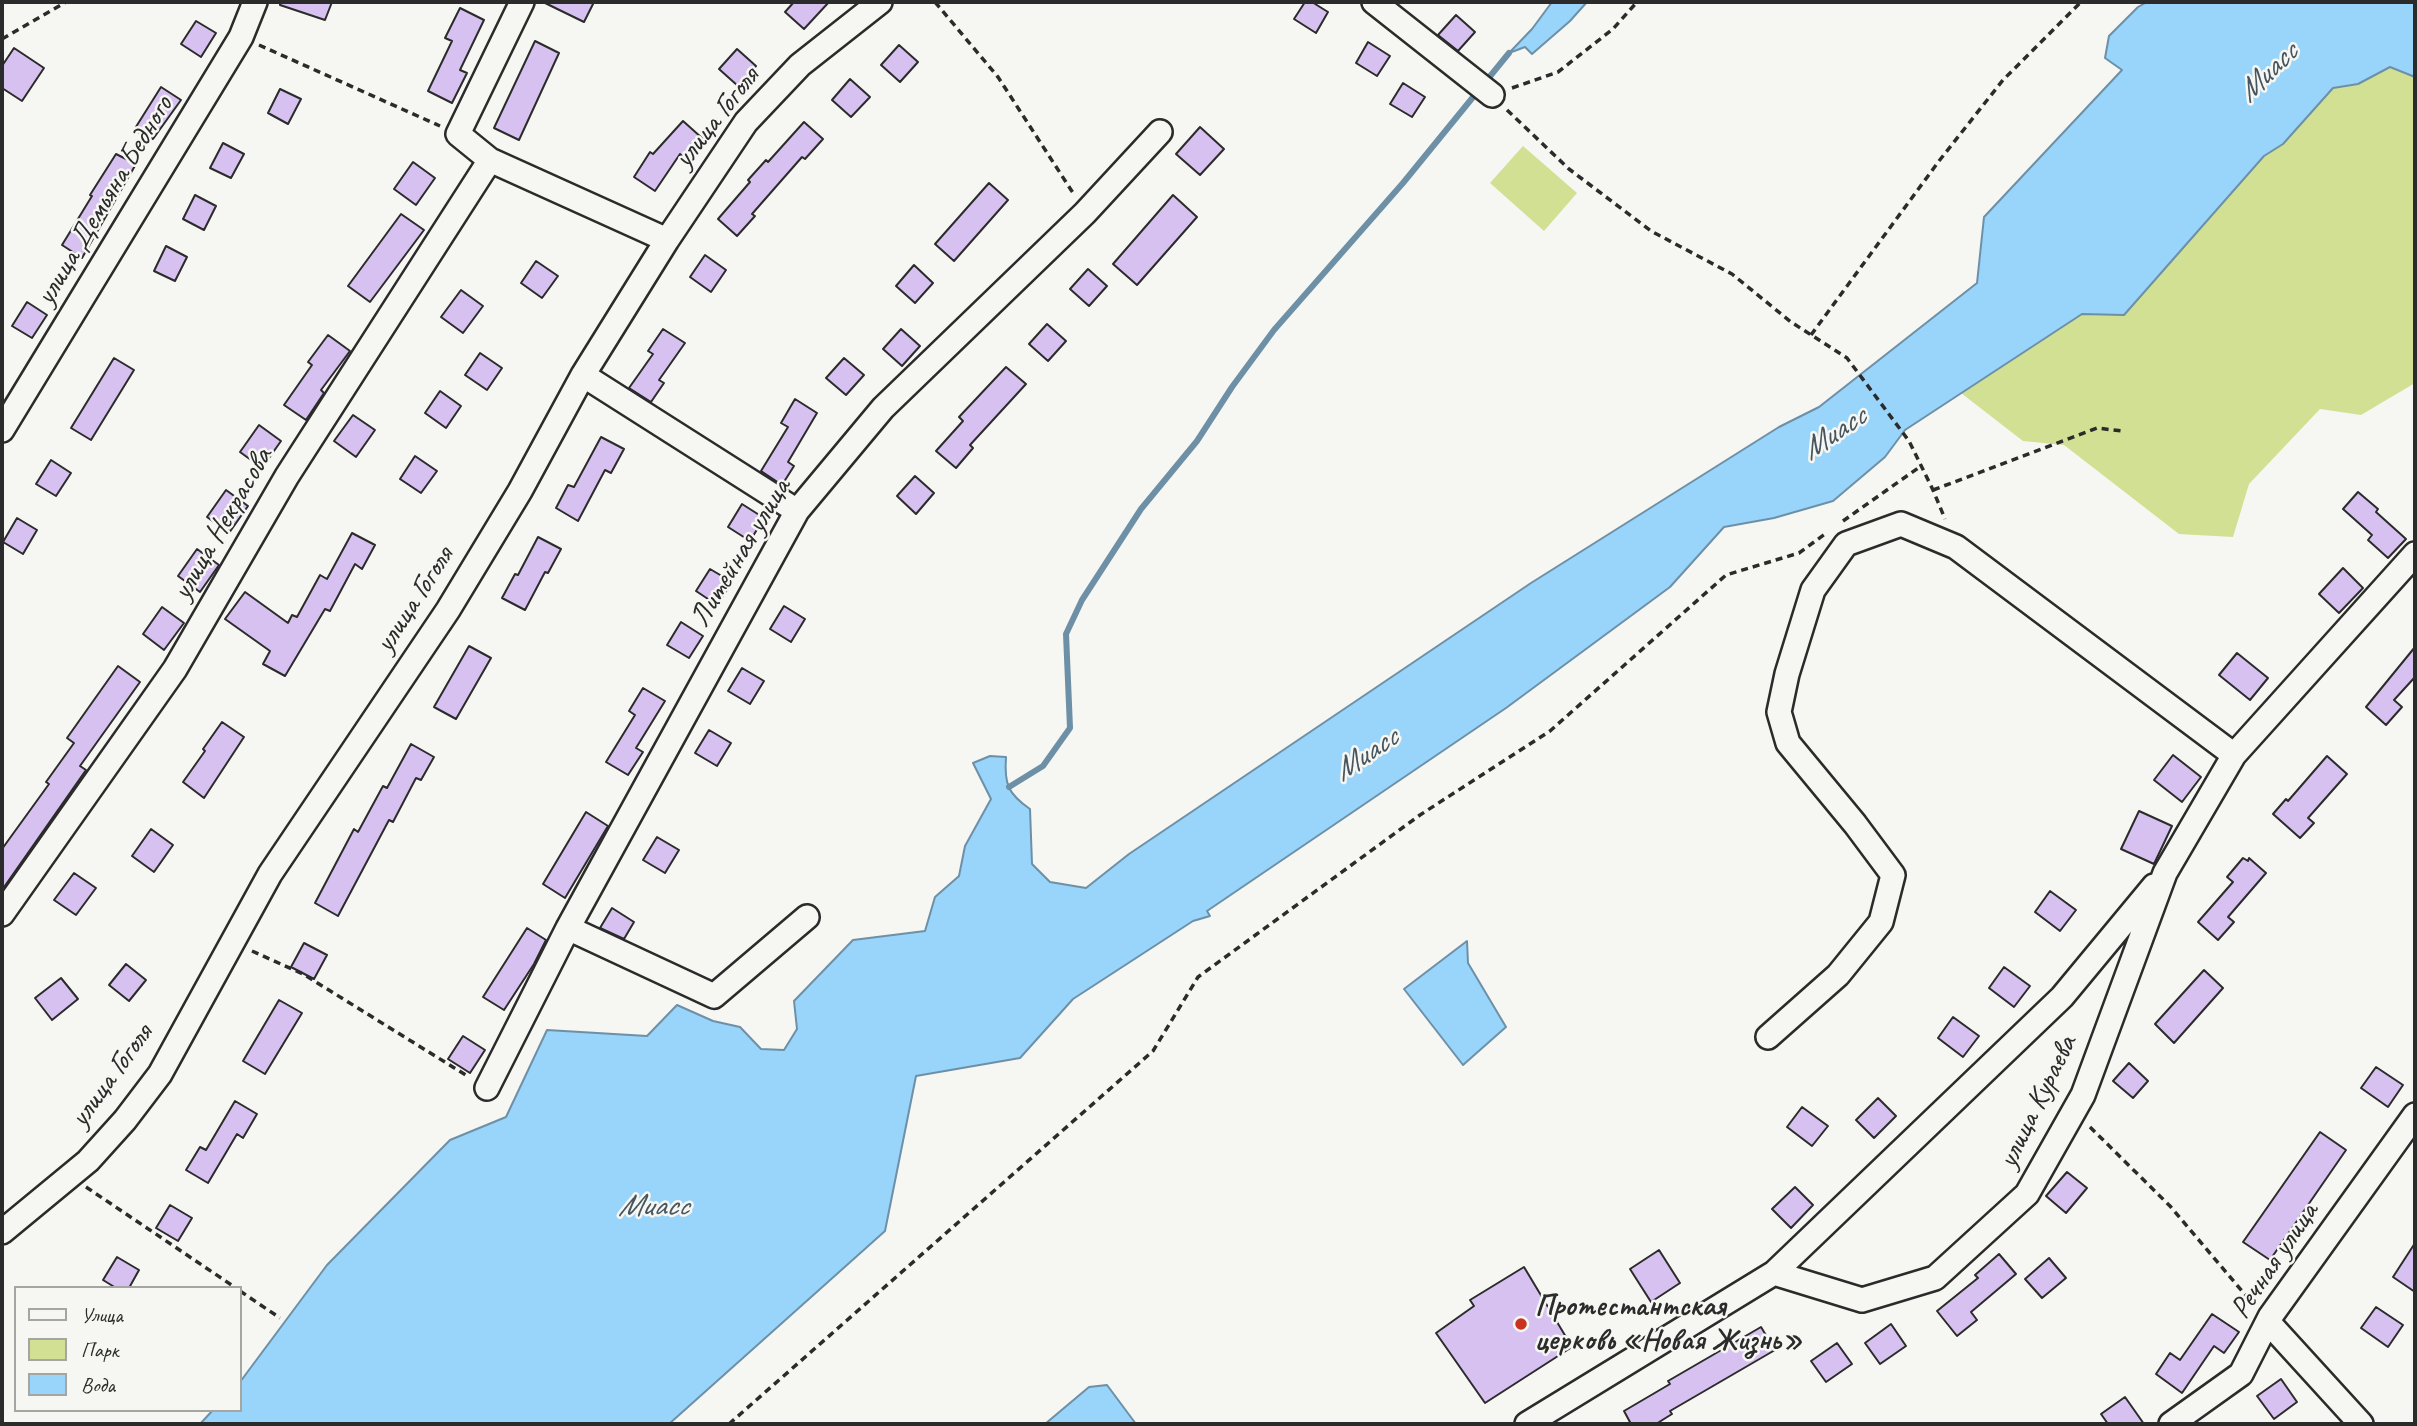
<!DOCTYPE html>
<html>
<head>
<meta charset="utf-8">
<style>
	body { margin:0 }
	#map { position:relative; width:2417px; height:1426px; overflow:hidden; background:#f6f6f2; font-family:Caveat,sans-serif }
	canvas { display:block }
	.frame { position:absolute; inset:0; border:4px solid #2b2b2b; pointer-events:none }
	.legend { position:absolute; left:14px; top:1286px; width:228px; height:126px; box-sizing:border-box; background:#f6f6f2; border:2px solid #a5a5a2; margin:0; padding:9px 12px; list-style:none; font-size:21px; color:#2b2b2b }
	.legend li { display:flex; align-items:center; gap:14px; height:35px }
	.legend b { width:35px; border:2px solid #a5a5a2 }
</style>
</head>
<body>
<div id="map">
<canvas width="2417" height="1426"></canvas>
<div class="frame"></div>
<ul class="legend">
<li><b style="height:9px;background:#f6f6f2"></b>Улица</li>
<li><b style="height:19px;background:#d2e093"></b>Парк</li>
<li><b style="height:19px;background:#99d4fa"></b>Вода</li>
</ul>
</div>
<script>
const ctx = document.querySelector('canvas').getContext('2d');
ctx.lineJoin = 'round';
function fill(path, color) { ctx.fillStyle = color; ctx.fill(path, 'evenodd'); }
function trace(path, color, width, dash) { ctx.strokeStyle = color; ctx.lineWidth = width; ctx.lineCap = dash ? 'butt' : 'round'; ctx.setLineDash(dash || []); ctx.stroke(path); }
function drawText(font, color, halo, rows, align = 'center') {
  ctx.font = font + ' Caveat,sans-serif'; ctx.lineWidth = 5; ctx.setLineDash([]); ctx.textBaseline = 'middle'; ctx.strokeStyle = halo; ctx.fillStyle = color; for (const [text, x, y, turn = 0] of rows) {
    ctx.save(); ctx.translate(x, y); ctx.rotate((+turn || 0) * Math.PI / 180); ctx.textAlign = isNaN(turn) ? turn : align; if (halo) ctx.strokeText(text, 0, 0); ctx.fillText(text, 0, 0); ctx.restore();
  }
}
fill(new Path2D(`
	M2390,67l25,10v306l-54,32 -41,-6 -71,75 -16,53 -54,-3 -115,-89 -41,-4 -62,-48 121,-79 42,1 141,-159 18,-12 50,-56 25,-4z
	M1523,146l54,47 -33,38 -54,-48z`), '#d2e093');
const water = new Path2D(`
	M1552,2h35l-17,19 -38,33 -7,-7 -16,6 23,-24z
	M2147,2h268v75l-25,-10 -32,17 -25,4 -50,56 -19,12 -140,159 -42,-1 -177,116 -20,27 -52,44 -59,17 -50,9 -54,60 -164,121 -299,203 3,5 -17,5 -120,78 -53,59 -104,18 -31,155 -216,193h-469l13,-14h27v-28l87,-117 123,-125 56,-23 41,-87 100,6 30,-31 36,16 27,6 21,22 23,1 13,-21 -3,-28 59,-61 72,-9 10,-34 24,-21 6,-30 26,-47 -18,-36 17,-7 16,1c-2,27 2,37 24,52l2,55 18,18 36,6 43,-34 402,-271 248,-156 40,-20 158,-124 7,-66 138,-147 -17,-12 4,-22 29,-29z
	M1467,941l1,22 38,64 -43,38 -59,-76z
	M1107,1385l29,39h-91l44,-37z`);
fill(water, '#99d4fa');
trace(water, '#6d90a7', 2);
trace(new Path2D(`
	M1009,787l34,-21 27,-38 -4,-94 16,-34 59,-91 56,-68 35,-54 42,-57 129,-147 106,-130`), '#6d90a7', 6);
const building = new Path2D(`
	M280,2h52l-7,18 -45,-15z
	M543,2h51l-10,20z
	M794,2h35l-25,27 -19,-17z
	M1305,2h7l16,10 -12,21 -22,-14z
	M460,8l24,12 -24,50 7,3 -15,30 -24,-12 24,-50 -7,-3z
	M1456,15l19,17 -17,19 -20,-16z
	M196,21l20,12 -15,24 -20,-13z
	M535,41l24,12 -40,87 -25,-12z
	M1368,42l22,14 -13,20 -21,-13z
	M899,45l19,17 -18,20 -19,-17z
	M14,48l30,20 -22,33 -20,-13v-22z
	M737,49l19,17 -18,20 -19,-17z
	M850,79l20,18 -19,20 -19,-17z
	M1403,83l22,14 -13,20 -22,-13z
	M161,87l20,13 -28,39 -19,-9z
	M280,89l21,10 -13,25 -20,-11z
	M683,121l19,17 -18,20 -4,-4 -25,37 -21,-14 16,-25 3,2z
	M804,122l19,17 -18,20 -3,-2 -50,57 3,2 -18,20 -19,-17 32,-37 -2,-2 18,-20 2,2z
	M1200,127l24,22 -24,26 -24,-21z
	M223,143l21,11 -13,24 -21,-10z
	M116,154l20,10 -54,94 -20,-13 30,-49 -2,-1z
	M413,162l22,16 -19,27 -22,-16z
	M989,183l19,17 -54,61 -19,-17z
	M195,195l21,11 -12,24 -21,-11z
	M1173,195l24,22 -60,68 -24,-21z
	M401,214l23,16 -54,72 -22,-16z
	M166,246l21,11 -12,24 -21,-10z
	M705,255l21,15 -15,22 -21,-15z
	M536,261l22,15 -16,22 -21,-15z
	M914,265l19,18 -18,20 -19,-17z
	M1088,269l19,17 -18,20 -19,-17z
	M461,290l22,16 -20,27 -22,-16z
	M27,302l20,13 -15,23 -20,-12z
	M1047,324l19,17 -18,20 -19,-17z
	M663,329l22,14 -26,37 5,3 -13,19 -22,-14 24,-34 -5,-3z
	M901,329l19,17 -18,20 -19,-17z
	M328,335l22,16 -29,39 3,3 -18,27 -22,-15 28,-40 -4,-3z
	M480,353l22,15 -15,22 -22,-15z
	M114,358l20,12 -43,70 -20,-12z
	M844,358l20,17 -18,20 -20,-17z
	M1006,367l20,17 -56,61 3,3 -17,20 -20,-17 27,-30 -4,-4z
	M440,391l21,15 -15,22 -21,-15z
	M795,399l22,14 -29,49 6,4 -12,19 -21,-14 27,-44 -7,-4z
	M353,415l22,15 -19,27 -22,-16z
	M259,425l22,16 -19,27 -22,-16z
	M601,437l23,12 -13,24 -6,-3 -27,51 -22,-13 12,-23 6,2z
	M415,456l22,15 -16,22 -21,-14z
	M51,460l20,13 -15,23 -20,-12z
	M915,476l19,17 -18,21 -19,-18z
	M226,490l22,16 -19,27 -22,-16z
	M2358,492l20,17 -2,3 30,27 -18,19 -20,-18 4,-5 -29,-26z
	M742,504l22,14 -14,23 -22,-14z
	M17,518l20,12 -14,24 -20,-12z
	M352,533l23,12 -13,24 -7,-5 -25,47 -5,-2 -40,67 -22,-12 7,-13 -45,-32 20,-27 43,31 4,-8 5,2 23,-42 7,4z
	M538,537l23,12 -13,24 -3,-1 -20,38 -23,-12 13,-24 3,1z
	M197,549l22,16 -19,27 -22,-16z
	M2343,568l20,20 -24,25 -20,-19z
	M710,569l22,13 -15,23 -21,-14z
	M784,606l21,13 -14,23 -21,-13z
	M162,607l22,16 -20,27 -21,-16z
	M681,622l22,14 -14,22 -22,-13z
	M469,646l22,12 -35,61 -22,-12z
	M2415,647v30l-21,23 8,7 -16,18 -20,-18z
	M2237,653l31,25 -18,22 -31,-25z
	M118,666l22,16 -60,84 6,4 -84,120v-41l47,-65 -3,-2 28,-39 -7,-5z
	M742,668l22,13 -14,23 -22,-13z
	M643,688l22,13 -29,47 7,4 -15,23 -22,-13 29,-47 -6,-4z
	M222,722l22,15 -40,61 -21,-16 22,-31 -2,-2z
	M709,730l22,13 -14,23 -22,-13z
	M411,744l23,13 -13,23 -5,-2 -23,44 -4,-2 -51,96 -23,-13 39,-74 4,3 25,-46 4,2z
	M2173,755l28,22 -19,25 -28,-22z
	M2327,756l20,18 -39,44 6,5 -14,15 -27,-24 13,-15 2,2z
	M2139,811l33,15 -18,38 -33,-15z
	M586,812l22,14 -43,72 -22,-14z
	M151,829l22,16 -19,27 -22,-16z
	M657,837l22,13 -14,23 -22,-13z
	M2243,858l5,3 1,-3 17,15 -38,44 6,5 -16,18 -20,-18 35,-40 -6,-5z
	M74,873l22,15 -20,27 -22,-15z
	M2050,891l26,19 -16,21 -25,-19z
	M612,908l22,14 -10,17 -24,-11z
	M527,928l19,12 -12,24 -30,46 -21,-13z
	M304,943l23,12 -13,24 -23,-12z
	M126,964l20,16 -17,21 -20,-16z
	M2004,967l26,19 -16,21 -25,-19z
	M2204,970l19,18 -49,55 -19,-19z
	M61,978l17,21 -26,21 -17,-22z
	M279,1000l23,13 -37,61 -22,-13z
	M1953,1017l26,19 -16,21 -25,-19z
	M463,1036l22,14 -15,23 -22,-14z
	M2129,1063l19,18 -15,17 -20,-17z
	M2376,1067l27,18 -15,22 -27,-19z
	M1878,1098l18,18 -22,22 -18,-18z
	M235,1101l22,13 -14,24 -6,-4 -29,49 -22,-13 14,-23 6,3z
	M1802,1107l26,19 -16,20 -25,-19z
	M2320,1132l26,18 -76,110 -27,-18z
	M2067,1172l20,16 -21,25 -20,-17z
	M1795,1187l18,18 -22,23 -19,-19z
	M170,1205l22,13 -14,23 -22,-13z
	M2415,1243v49l-22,-15z
	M1659,1250l21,33 -29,19 -21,-33z
	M1999,1254l17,20 -45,38 6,8 -20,16 -20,-25 41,-33 -3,-3z
	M117,1257l22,13 -10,18h-13l-13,-8z
	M2049,1258l17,20 -24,20 -17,-19z
	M1524,1267l48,80 -87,56 -49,-70 38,-27 -4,-6z
	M2376,1307l27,18 -15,22 -27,-19z
	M2212,1314l27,18 -15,21 -10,-7 -32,47 -26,-19 14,-21 10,7z
	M1891,1324l15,22 -26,18 -15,-21z
	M1761,1327l14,23 -105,61 2,3 -16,10h-25l-7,-13 46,-27 -2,-3z
	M1837,1343l15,21 -26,18 -15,-21z
	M2281,1379l16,23 -23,17 -17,-23z
	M2125,1397l19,27h-36l-7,-10z`);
fill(building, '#d7c1f1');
trace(building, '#2b2b2b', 2);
const minor = new Path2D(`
	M522,2l-64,132 32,26 177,80
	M1374,2l118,93
	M583,375l214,136
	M2,430l239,-393 14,-35
	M2,914l173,-245 112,-193 203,-316
	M568,928l146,68 93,-79
	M1768,1037l70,-62 43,-53 12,-47 -38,-51 -67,-81 -9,-31 8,-38 26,-84 33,-46 55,-20 55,23 278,208
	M487,1088l81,-160 229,-417 86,-103 202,-195 75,-81
	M2,1232l86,-71 37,-41 35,-46 110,-200 178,-264 72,-119 63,-116 84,-135 79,-118 54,-57 80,-63
	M1774,1273l288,-276 92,-111
	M2268,1322l93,102
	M1527,1424l247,-151 88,27 73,-22 92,-84 56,-99 82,-222 69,-118 181,-201
	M2171,1424l70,-50 29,-57 145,-202`);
trace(minor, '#2b2b2b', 28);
trace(new Path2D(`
	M935,2l63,75 77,119
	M2,39l64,-37
	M259,45l181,81
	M1512,88l46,-16 55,-43 24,-27
	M1507,110l62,59 82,62 81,43 59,48 56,36 62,83 24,49 12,29
	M1811,335l128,-174 64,-81 78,-78
	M1933,490l164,-62 25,3
	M1843,521l78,-55
	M252,951l51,23 166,103
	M2090,1127l80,79 83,98
	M86,1187l150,101
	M240,1291l40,27
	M729,1424l424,-373 45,-74 222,-162 130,-84 176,-156 73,-22 26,-19`), '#2b2b2b', 3.5, [7, 5]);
trace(minor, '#f6f6f2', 23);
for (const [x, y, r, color] of [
	[1521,1324,7,"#c8321e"]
]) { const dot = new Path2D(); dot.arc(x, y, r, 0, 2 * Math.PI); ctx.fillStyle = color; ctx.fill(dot); trace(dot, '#f6f6f2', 2.5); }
drawText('30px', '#2b2b2b', '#f6f6f2', [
	["улица Гоголя",717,118,-52],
	["улица Демьяна Бедного",105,201,-59],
	["улица Некрасова",223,524,-60],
	["Литейная улица",741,553,-59],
	["улица Гоголя",415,600,-57],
	["улица Гоголя",112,1076,-54],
	["улица Кураева",2038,1102,-64],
	["Речная улица",2275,1261,-56]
]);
drawText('bold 30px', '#2b2b2b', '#f6f6f2', [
	["Протестантская",1535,1307],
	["церковь «Новая Жизнь»",1535,1341]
], 'left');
drawText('italic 32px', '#46555f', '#f6f6f2', [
	["Миасс",2268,73,-44],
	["Миасс",1834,434,-34],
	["Миасс",1366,755,-34],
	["Миасс",653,1207]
]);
</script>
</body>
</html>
